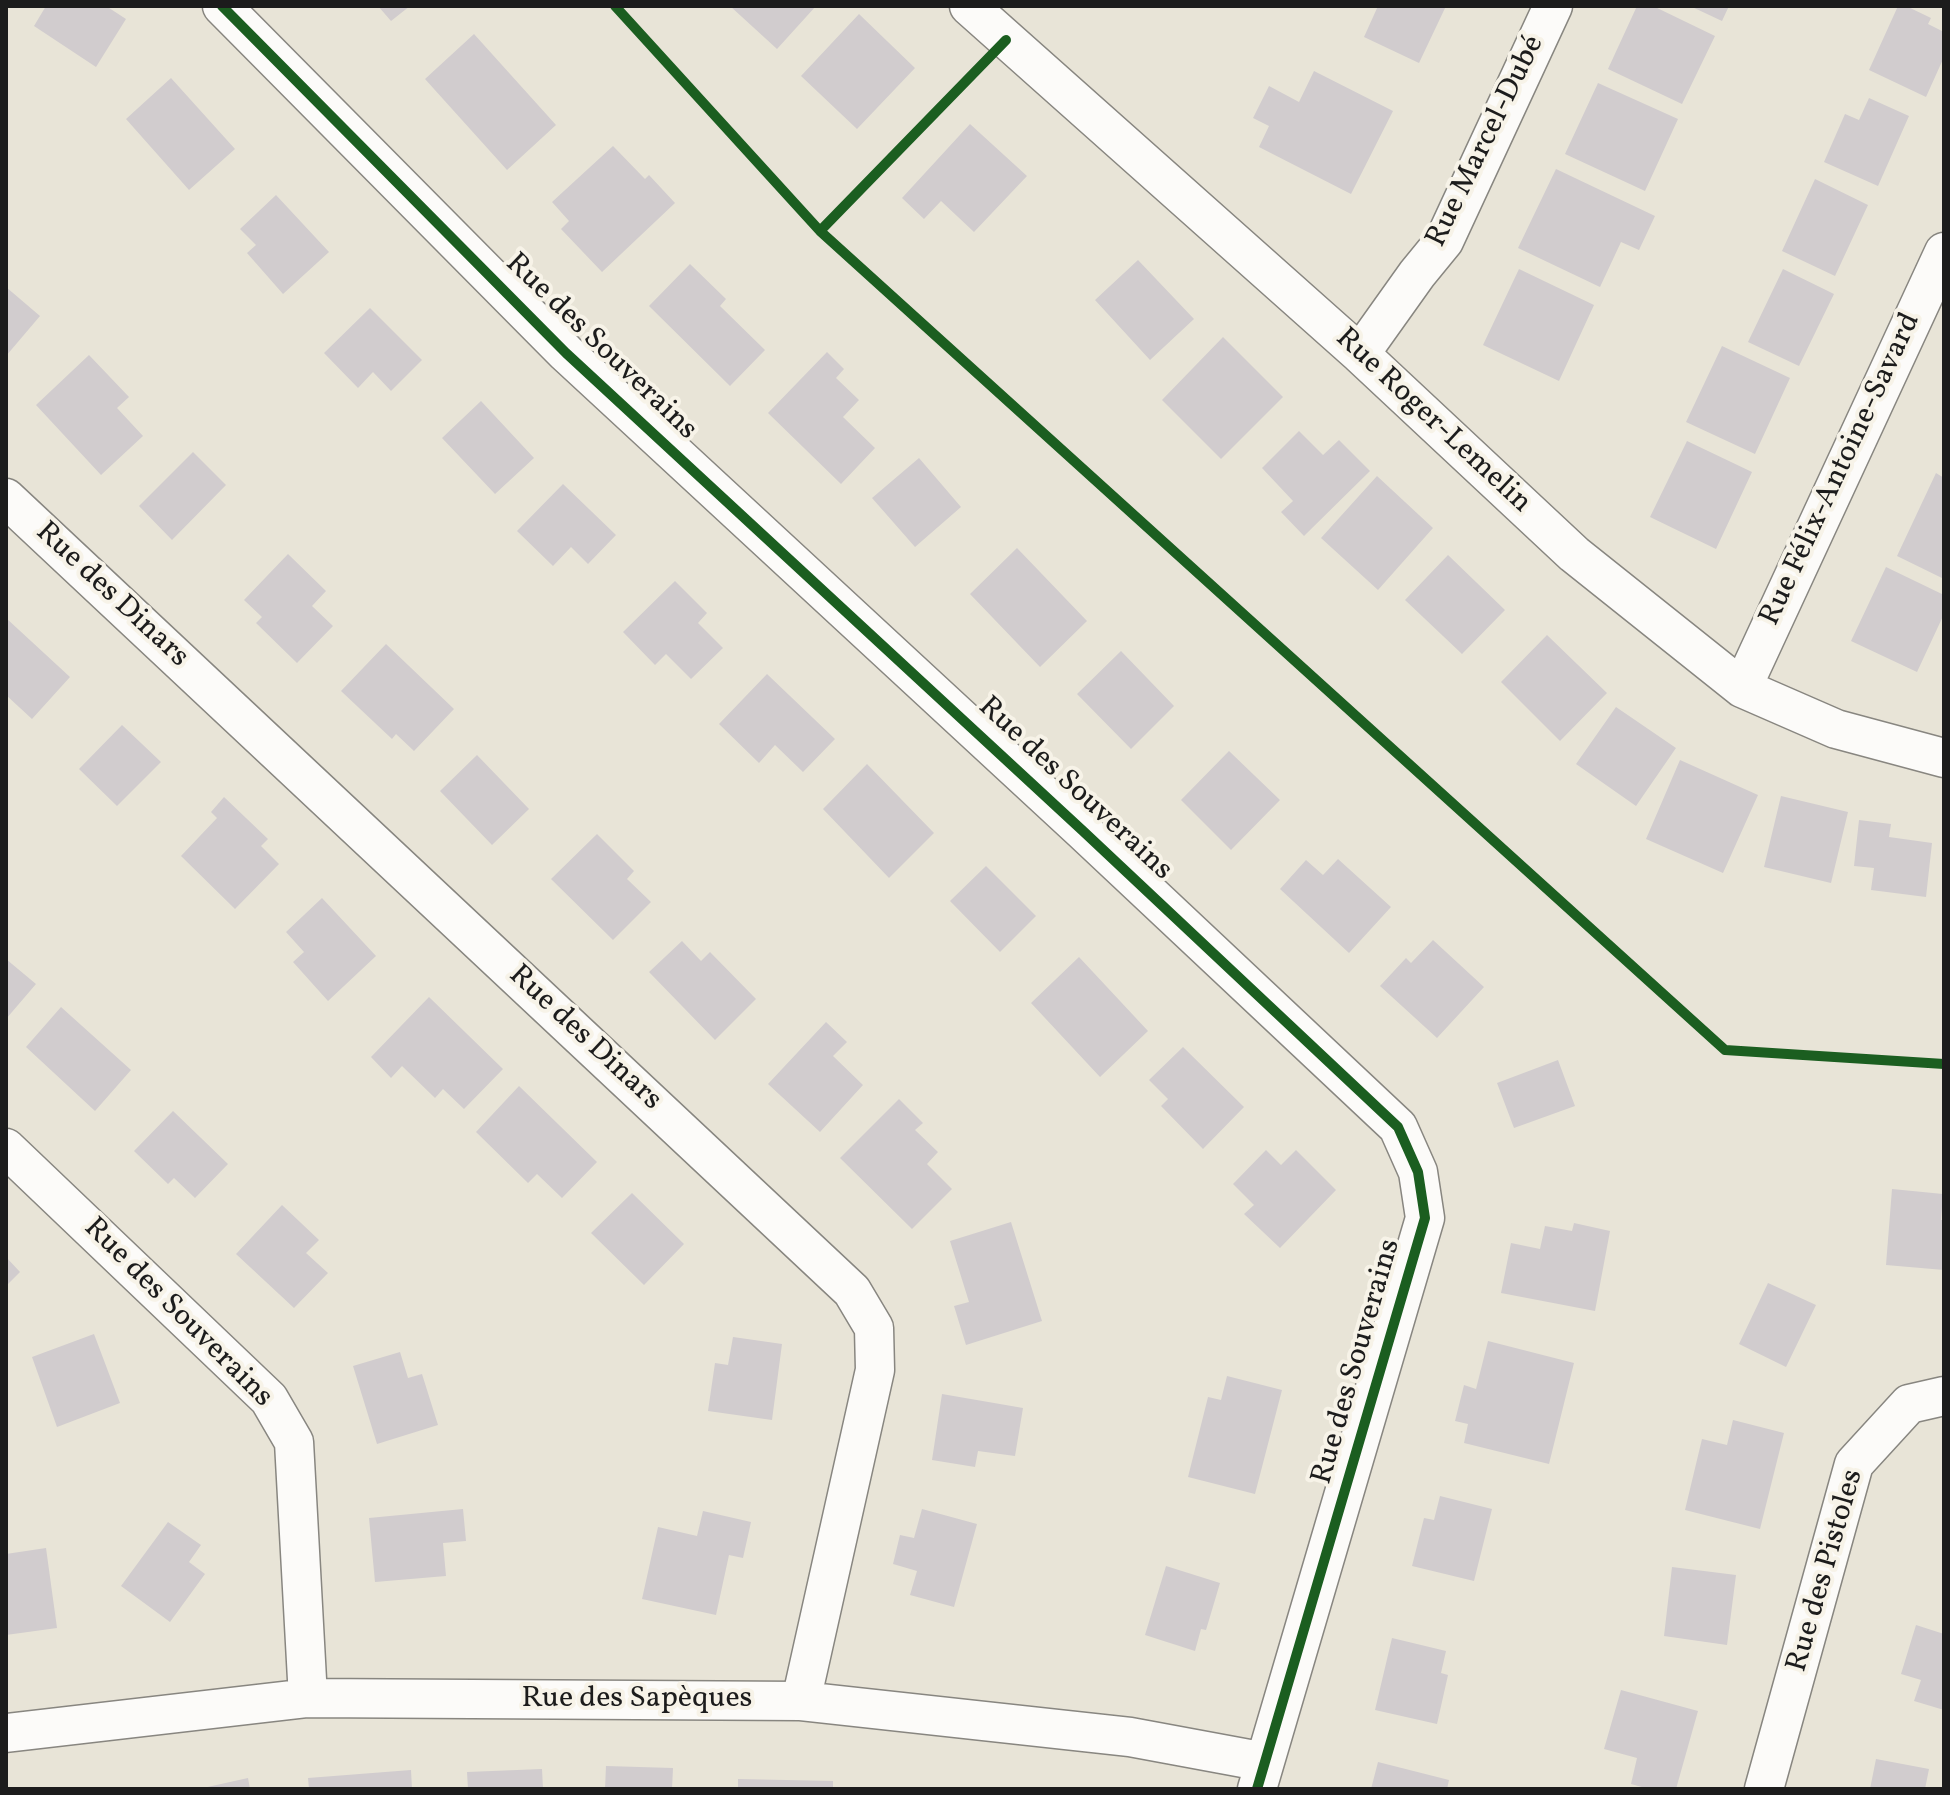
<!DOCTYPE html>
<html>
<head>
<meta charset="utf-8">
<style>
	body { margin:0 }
	#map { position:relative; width:1950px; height:1795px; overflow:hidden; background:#e8e4d7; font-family:Vollkorn,serif }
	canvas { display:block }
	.frame { position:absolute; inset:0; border:8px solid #1c1c1c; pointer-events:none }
</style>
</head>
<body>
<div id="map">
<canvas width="1950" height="1795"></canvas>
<div class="frame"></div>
</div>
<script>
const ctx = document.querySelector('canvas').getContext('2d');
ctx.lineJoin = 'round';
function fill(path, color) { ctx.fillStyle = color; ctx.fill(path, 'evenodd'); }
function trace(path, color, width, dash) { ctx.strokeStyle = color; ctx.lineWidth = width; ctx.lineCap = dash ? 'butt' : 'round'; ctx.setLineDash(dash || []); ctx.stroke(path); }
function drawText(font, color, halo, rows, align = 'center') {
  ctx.font = font + ' Vollkorn,serif'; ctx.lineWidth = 8; ctx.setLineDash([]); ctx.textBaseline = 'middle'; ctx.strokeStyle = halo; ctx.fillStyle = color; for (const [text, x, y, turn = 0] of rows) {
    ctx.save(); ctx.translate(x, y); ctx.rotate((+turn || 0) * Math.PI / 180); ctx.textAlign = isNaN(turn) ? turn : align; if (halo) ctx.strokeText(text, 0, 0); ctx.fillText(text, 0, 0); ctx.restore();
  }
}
fill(new Path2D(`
	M46,6h60l20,13 -30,48 -62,-41z
	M378,6h32l-19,15z
	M730,6h86l-39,43z
	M1378,6h68l-27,57 -55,-26z
	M1637,6h16l62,30 -33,68 -74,-35z
	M1690,6h39l-7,15z
	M1898,6h8l25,12 -3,6 16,8v25l-18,40 -57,-27z
	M859,14l56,54 -58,61 -56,-53z
	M474,34l82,91 -49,45 -82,-91z
	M1314,71l79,40 -42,83 -92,-47 10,-21 -16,-8 16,-32 30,16z
	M171,78l64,71 -46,41 -63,-71z
	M1598,83l80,36 -33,72 -80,-37z
	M1869,98l40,18 -31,70 -54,-24 21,-48 14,6z
	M970,124l57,52 -53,56 -33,-31 -17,18 -22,-21z
	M613,146l32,33 4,-4 26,28 -73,69 -41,-43 8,-8 -17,-19z
	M1556,169l99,47 -16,34 -18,-8 -21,45 -82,-39z
	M1815,179l53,26 -33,71 -53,-25z
	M276,195l53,57 -46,42 -36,-41 9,-8 -16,-16z
	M1138,260l56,59 -44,41 -55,-60z
	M690,264l36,35 -6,7 45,44 -35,36 -81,-80z
	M1519,269l75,36 -35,76 -76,-36z
	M1783,269l51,25 -35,72 -51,-24z
	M6,287l34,29 -34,40z
	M370,308l52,52 -31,31 -18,-19 -15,16 -34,-35z
	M1223,337l60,60 -62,62 -59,-59z
	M1722,346l68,32 -35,76 -69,-32z
	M827,352l17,17 -8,9 23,22 -16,17 32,31 -34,36 -73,-71z
	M89,355l40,42 -12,11 26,28 -42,39 -65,-70z
	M481,401l53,57 -39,36 -53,-56z
	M1299,431l24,24 16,-15 31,31 -66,65 -23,-24 12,-11 -31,-33z
	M1687,441l65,31 -36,77 -66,-32z
	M193,452l33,33 -54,55 -33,-34z
	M919,458l42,49 -46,40 -43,-49z
	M1936,473l8,5v101l-47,-23z
	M1377,476l56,52 -55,62 -57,-52z
	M563,484l53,51 -28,29 -17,-17 -18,19 -36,-35z
	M1017,548l70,73 -47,46 -70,-73z
	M288,554l38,37 -14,15 21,20 -36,37 -41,-40 6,-6 -18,-17z
	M1448,555l57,55 -43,44 -57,-54z
	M1886,567l58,28v19l-27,58 -66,-31z
	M675,581l32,32 -9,10 25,25 -32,31 -25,-25 -11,11 -32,-33z
	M6,618l64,59 -38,42 -26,-24z
	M1547,635l60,58 -47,48 -59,-59z
	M386,644l68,65 -40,42 -18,-17 -4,5 -51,-48z
	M1121,651l53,55 -43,43 -54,-55z
	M767,674l68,65 -32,33 -28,-27 -16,18 -40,-39z
	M1616,707l60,41 -40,58 -60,-42z
	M122,725l39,37 -44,44 -38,-37z
	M1229,751l51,49 -49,50 -50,-50z
	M477,755l52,54 -37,36 -52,-54z
	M1680,760l78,35 -35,78 -77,-34z
	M867,764l67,69 -45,45 -66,-69z
	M1781,796l67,16 -17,71 -67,-16z
	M224,797l44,42 -7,7 18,18 -44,45 -54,-53 36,-38 -6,-6z
	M1859,820l32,4 -2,13 43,6 -6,54 -55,-7 3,-22 -20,-2z
	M597,834l37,37 -7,8 24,23 -38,38 -62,-61z
	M1338,859l53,48 -42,46 -69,-64 26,-29 17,15z
	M986,866l50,50 -36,36 -50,-51z
	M322,898l54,58 -48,45 -35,-39 11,-10 -18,-20z
	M1433,940l51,47 -47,51 -57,-52 26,-28 5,5z
	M682,941l19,20 9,-9 46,47 -41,41 -66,-68z
	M1079,957l69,74 -48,46 -69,-74z
	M6,959l30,25 -30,35z
	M429,997l74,72 -39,40 -21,-20 -8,9 -33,-32 -11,12 -20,-21z
	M61,1007l70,63 -36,41 -69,-64z
	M826,1022l21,20 -14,14 30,29 -43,47 -52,-48z
	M1183,1047l61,60 -41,42 -42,-43 7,-7 -19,-19z
	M1558,1060l17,46 -61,22 -17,-45z
	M519,1086l78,76 -35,36 -25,-24 -9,9 -52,-51z
	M899,1099l24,24 -8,7 23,22 -11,12 25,25 -40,40 -72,-71z
	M173,1111l55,53 -33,34 -21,-20 -6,6 -34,-33z
	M1266,1150l15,15 15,-15 40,40 -56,58 -36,-34 10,-9 -21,-21z
	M1892,1189l51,5 -2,26h3v50l-58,-5z
	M632,1193l52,51 -40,41 -53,-52z
	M282,1205l37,35 -13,13 22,20 -34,35 -58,-54z
	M1011,1222l31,99 -76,24 -12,-39 15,-4 -19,-61z
	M1574,1223l36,8 -15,80 -94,-18 10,-50 29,6 5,-23 27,5z
	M6,1257l14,15 -14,14z
	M1768,1283l48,22 -30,62 -47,-23z
	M94,1334l26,69 -63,24 -25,-70z
	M733,1337l49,7 -10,76 -64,-9 7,-48 13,2z
	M1488,1341l86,22 -25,101 -85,-21 4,-19 -13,-3 9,-36 12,4z
	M400,1352l8,26 14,-4 16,51 -61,19 -24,-78z
	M1227,1376l55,14 -27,104 -67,-17 20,-80 13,3z
	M942,1394l81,14 -8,48 -37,-5 -3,16 -43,-7z
	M1733,1420l51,13 -24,96 -75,-19 17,-71 25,6z
	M1440,1496l52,13 -18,72 -62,-15 12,-48 10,2z
	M463,1509l3,32 -23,2 3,33 -71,6 -6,-64z
	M922,1509l55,15 -23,83 -44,-12 7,-24 -24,-7 7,-29 14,3z
	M703,1511l48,11 -8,36 -14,-3 -13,60 -74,-16 16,-72 39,9z
	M168,1522l33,23 -12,17 16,12 -35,48 -49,-36z
	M46,1548l11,80 -51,7v-81z
	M1166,1566l54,17 -14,47 -5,-1 -6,22 -50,-16z
	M1672,1567l64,8 -9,70 -63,-9z
	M1916,1625l28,9v76l-30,-9 7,-21 -20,-6z
	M1392,1638l54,13 -5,22 7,2 -11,49 -62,-14z
	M1621,1690l77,21 -22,78h-27l-18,-5 6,-26 -33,-9z
	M1876,1759l53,10 -4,20h-55z
	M1378,1762l71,18 -2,9h-76z
	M606,1766l67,2 -1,21h-67z
	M542,1769l1,20h-75l-1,-17z
	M411,1770l1,19h-103l-1,-11z
	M248,1778l2,11h-47v-1z
	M738,1779l95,2v8h-95z`), '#d1ccce');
const minor = new Path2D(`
	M222,6l344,347 517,478 315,296 20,45 7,46 -168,571
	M969,6l391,348 214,200 168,134 94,41 108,29
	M1360,354l57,-80 27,-33 109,-235
	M6,498l846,793 22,37 1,42 -74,331
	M1742,688l202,-436
	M6,1148l263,251 25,43 14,256
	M6,1733l302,-35 493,3 329,36 135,25
	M1764,1789l90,-325 55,-60 35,-8`);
trace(minor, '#888680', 41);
trace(minor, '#fcfbf9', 38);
trace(new Path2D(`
	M222,6l344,347 517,478 315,296 20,45 7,46 -168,571
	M615,6l205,225 905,819 219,14
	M820,231l186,-191`), '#1b5e20', 10);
drawText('30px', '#1c1c1c', '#f7f3e8', [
	["Rue Marcel-Dubé",1487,142,-64],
	["Rue des Souverains",600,348,44],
	["Rue Roger-Lemelin",1432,422,43],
	["Rue Félix-Antoine-Savard",1842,470,-65],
	["Rue des Dinars",111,596,43],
	["Rue des Souverains",1074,790,43],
	["Rue des Dinars",584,1039,43],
	["Rue des Souverains",177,1314,45],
	["Rue des Souverains",1358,1362,-74],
	["Rue des Pistoles",1827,1571,-74],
	["Rue des Sapèques",637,1700]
]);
</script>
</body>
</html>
